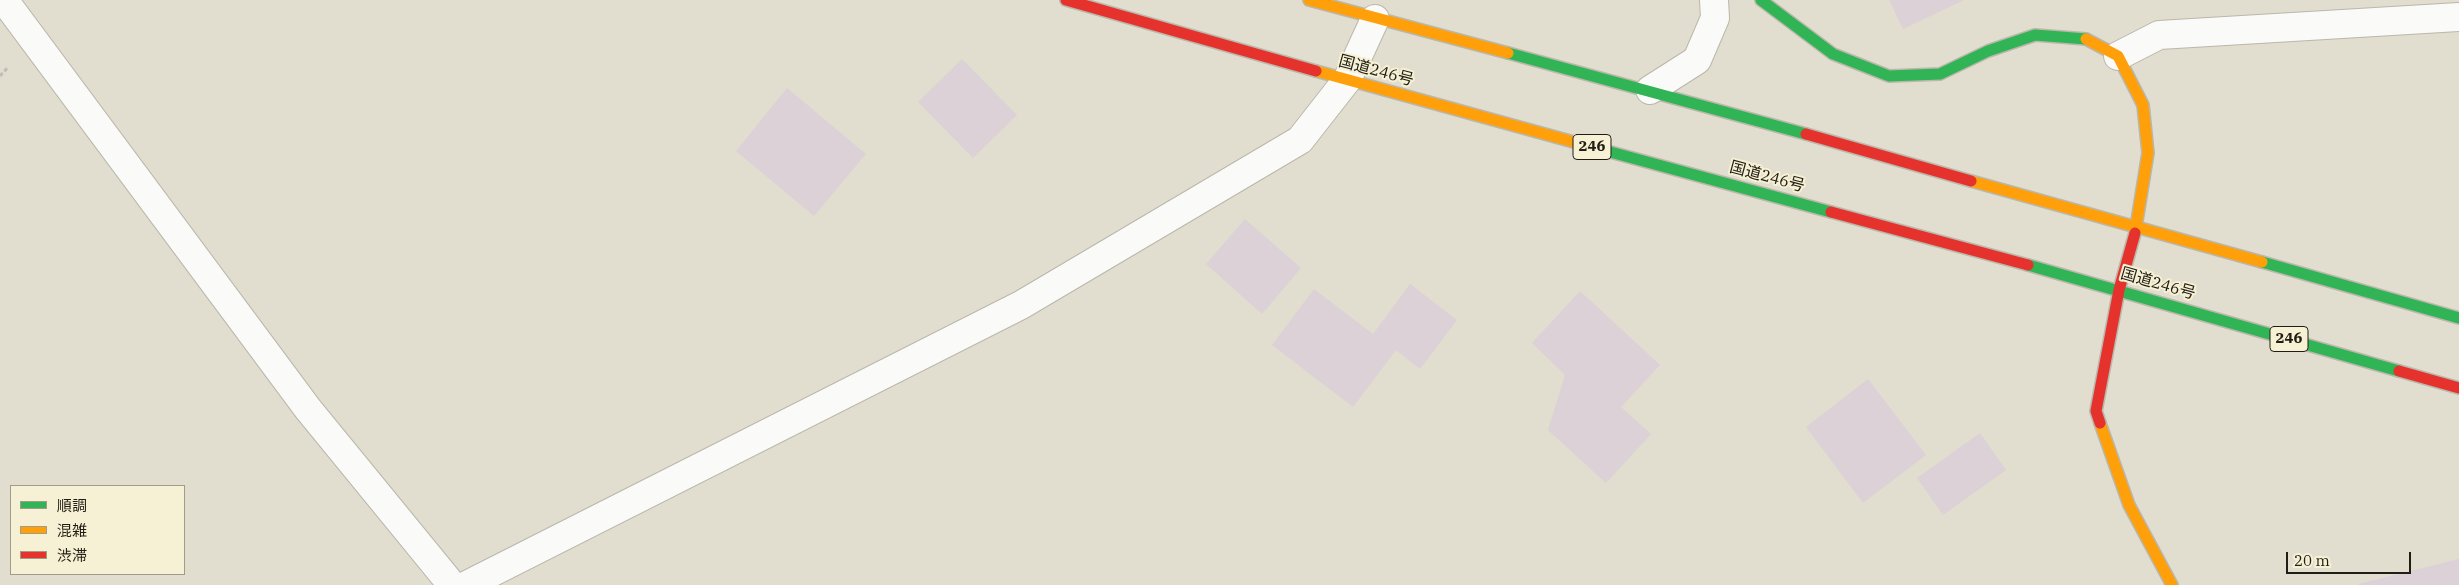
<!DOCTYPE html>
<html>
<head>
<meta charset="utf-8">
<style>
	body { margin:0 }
	#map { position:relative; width:2459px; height:585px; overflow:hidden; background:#e1ddcf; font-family:"IBM Plex Serif","Noto Sans JP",serif }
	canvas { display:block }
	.legend { position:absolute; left:10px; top:485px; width:175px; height:90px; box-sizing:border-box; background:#f6f0d4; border:1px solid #a09c87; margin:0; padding:6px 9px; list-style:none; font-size:15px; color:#201e14 }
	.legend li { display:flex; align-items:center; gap:10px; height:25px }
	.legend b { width:25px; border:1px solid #a09c87 }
	.scale { position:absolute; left:2286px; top:552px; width:125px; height:22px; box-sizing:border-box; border:2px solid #201e14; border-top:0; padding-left:6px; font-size:15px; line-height:18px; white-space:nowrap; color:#201e14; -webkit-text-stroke:4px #f6f0d4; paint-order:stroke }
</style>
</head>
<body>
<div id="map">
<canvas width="2459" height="585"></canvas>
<ul class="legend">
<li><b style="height:6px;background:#30b455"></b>順調</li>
<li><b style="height:6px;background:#ff9f0a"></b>混雑</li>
<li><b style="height:6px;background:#e5322d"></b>渋滞</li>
</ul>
<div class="scale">20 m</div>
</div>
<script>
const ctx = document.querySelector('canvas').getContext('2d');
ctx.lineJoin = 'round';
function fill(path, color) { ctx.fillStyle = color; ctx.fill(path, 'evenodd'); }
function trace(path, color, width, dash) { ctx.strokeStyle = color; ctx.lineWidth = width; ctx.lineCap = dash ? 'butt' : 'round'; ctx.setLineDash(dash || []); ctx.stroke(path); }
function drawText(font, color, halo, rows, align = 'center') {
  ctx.font = font + ' "IBM Plex Serif","Noto Sans JP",serif'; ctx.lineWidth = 4; ctx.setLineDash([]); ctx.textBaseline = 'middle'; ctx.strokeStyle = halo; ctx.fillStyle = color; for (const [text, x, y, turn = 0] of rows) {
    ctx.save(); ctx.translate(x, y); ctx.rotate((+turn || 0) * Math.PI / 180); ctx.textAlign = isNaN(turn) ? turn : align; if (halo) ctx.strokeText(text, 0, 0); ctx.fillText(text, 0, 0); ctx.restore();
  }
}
fill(new Path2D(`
	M1889,0h75l-61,29z
	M962,59l55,56 -44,43 -55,-56z
	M787,88l79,66 -52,62 -78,-65z
	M1245,219l56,49 -39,46 -56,-50z
	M1410,284l47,36 -37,49 -24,-19 -43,57 -81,-62 42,-56 59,45z
	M1580,291l80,74 -39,42 30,27 -45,49 -58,-53 17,-55 -33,-32z
	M1868,379l58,76 -63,48 -57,-76z
	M1980,433l26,37 -63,45 -26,-37z
	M2459,559v26h-100l-1,-1z`), '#dbd1d7');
const street = new Path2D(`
	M4,0l304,409 144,176
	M2118,56l41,-21 300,-18
	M1650,90l47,-30 18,-42 -1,-18
	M467,585l554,-280 279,-165 47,-60 28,-61`);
const fast = new Path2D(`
	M1761,0l72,54 56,22 51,-2 48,-23 47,-16 51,4
	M1508,53l298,81
	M1581,144l250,68
	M2262,262l197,56
	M2028,265l371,106`);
const slow = new Path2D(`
	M1309,0l199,53
	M2086,39l32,17 25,49 5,48 -13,80
	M1316,71l265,73
	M1971,181l291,81
	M2100,423l29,82 43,80`);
const jam = new Path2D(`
	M1066,0l250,71
	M1806,134l165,47
	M1831,212l197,53
	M2399,371l60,17
	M2100,423l-4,-12 23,-121 16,-57`);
trace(street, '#bab7ab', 30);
trace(fast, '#bab7ab', 14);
trace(slow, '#bab7ab', 14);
trace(jam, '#bab7ab', 14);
trace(new Path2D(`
	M0,76l8,-9`), '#bebdb8', 3, [4, 2.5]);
trace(street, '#fafaf8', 28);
trace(fast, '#30b455', 11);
trace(slow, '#ff9f0a', 11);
trace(jam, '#e5322d', 11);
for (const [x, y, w] of [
	[1592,147,38],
	[2289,339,38]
]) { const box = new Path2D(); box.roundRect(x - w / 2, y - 12.5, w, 25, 4); ctx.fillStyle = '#f6f0d4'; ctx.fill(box); trace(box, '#201e14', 1); }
drawText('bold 15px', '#201e14', null, [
	["246",1592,147],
	["246",2289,339]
]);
drawText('16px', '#201e14', '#f6f0d4', [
	["国道246号",1376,71,15],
	["国道246号",1767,177,15],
	["国道246号",2158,284,16]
]);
</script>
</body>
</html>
